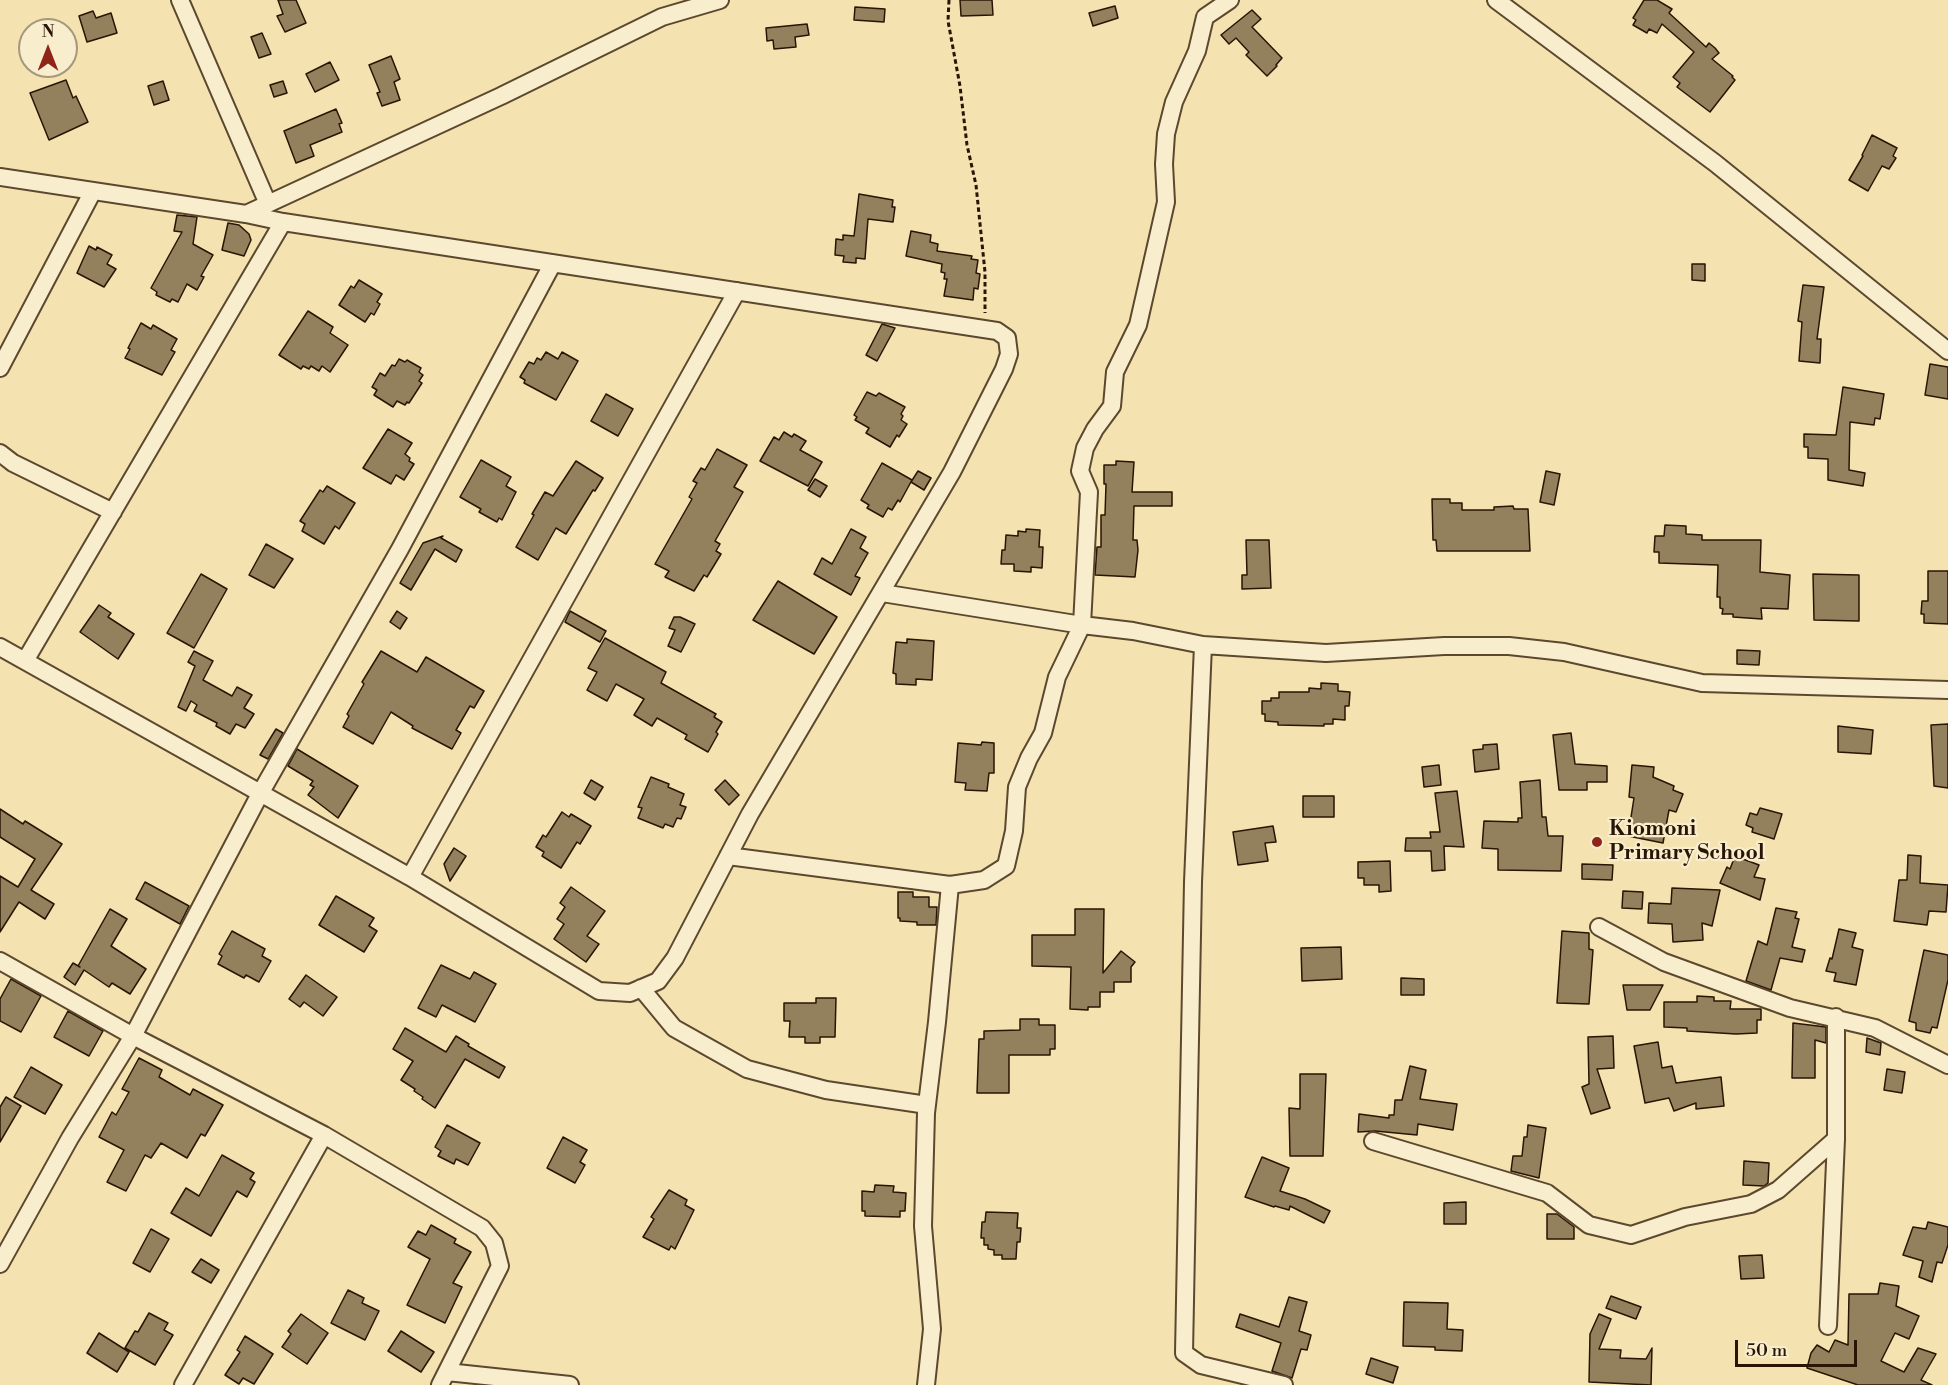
<!DOCTYPE html>
<html>
<head>
<meta charset="utf-8">
<style>
	body { margin:0 }
	#map { position:relative; width:1948px; height:1385px; overflow:hidden; background:#f4e3b1; font-family:"Libre Bodoni",serif }
	canvas { display:block }
	.north { position:absolute; left:18px; top:18px; width:60px; height:60px; box-sizing:border-box; background:#f8edcc; border:2px solid #a5977c; border-radius:50%; rotate:0deg; font-size:16px; font-weight:700; line-height:24px; text-align:center; color:#291503 }
	.north::after { content:''; display:block; margin:auto; width:21px; height:27px; background:#8f2418; clip-path:polygon(50% 0,100% 100%,50% 72%,0 100%) }
	.scale { position:absolute; left:1735px; top:1340px; width:122px; height:27px; box-sizing:border-box; border:3px solid #291503; border-top:0; padding-left:8px; font-size:18px; line-height:21px; white-space:nowrap; color:#291503; -webkit-text-stroke:4px #f8edcc; paint-order:stroke }
</style>
</head>
<body>
<div id="map">
<canvas width="1948" height="1385"></canvas>
<div class="north">N</div>
<div class="scale">50 m</div>
</div>
<script>
const ctx = document.querySelector('canvas').getContext('2d');
ctx.lineJoin = 'round';
function fill(path, color) { ctx.fillStyle = color; ctx.fill(path, 'evenodd'); }
function trace(path, color, width, dash) { ctx.strokeStyle = color; ctx.lineWidth = width; ctx.lineCap = dash ? 'butt' : 'round'; ctx.setLineDash(dash || []); ctx.stroke(path); }
function drawText(font, color, halo, rows, align = 'center') {
  ctx.font = font + ' "Libre Bodoni",serif'; ctx.lineWidth = 4.5; ctx.setLineDash([]); ctx.textBaseline = 'middle'; ctx.strokeStyle = halo; ctx.fillStyle = color; for (const [text, x, y, turn = 0] of rows) {
    ctx.save(); ctx.translate(x, y); ctx.rotate((+turn || 0) * Math.PI / 180); ctx.textAlign = isNaN(turn) ? turn : align; if (halo) ctx.strokeText(text, 0, 0); ctx.fillText(text, 0, 0); ctx.restore();
  }
}
const building = new Path2D(`
	M278,0h18l10,23 -21,9 -8,-16 6,-2z
	M960,0h32l1,15 -32,1z
	M1644,0h13l15,9 -3,4 37,34 3,-4 6,5 4,5 -7,6 21,17 -1,1 3,3 -25,32 -33,-25 3,-4 -7,-6 21,-25 -32,-28 -5,9 -8,-4 -2,4 -14,-8 3,-5 -3,-2z
	M1115,6l3,12 -25,8 -4,-13z
	M855,7l30,2 -1,13 -30,-2z
	M1252,10l9,9 -9,8 30,31 -6,7 1,1 -10,10 -21,-21 3,-3 -13,-14 -7,6 -8,-9z
	M93,11l3,7 15,-5 6,20 -30,9 -8,-26z
	M807,24l2,11 -14,2 1,10 -22,2 -1,-9 -6,1 -1,-13z
	M262,33l9,21 -12,4 -8,-21z
	M391,56l9,23 -6,3 6,18 -18,6 -5,-13 3,-1 -11,-27z
	M330,62l9,18 -24,12 -9,-18z
	M66,80l7,18 3,-2 12,26 -39,18 -19,-47z
	M163,81l6,19 -15,5 -6,-19z
	M283,81l4,12 -13,4 -4,-12z
	M336,109l6,14 -3,1 3,8 -32,13 4,11 -18,7 -12,-32z
	M1872,135l25,13 -4,8 3,2 -7,11 -7,-3 -14,25 -19,-11 14,-24 -1,-1z
	M859,194l34,6 -1,7h3l-2,15 -25,-3 -3,40 -9,-1v5l-13,-1 1,-6 -9,-1 1,-16 7,1v-5l11,1z
	M177,215l20,2 -4,27 20,11 -12,21 3,1 -7,13 -10,-6 -9,18 -6,-3 -2,3 -14,-7 1,-3 -6,-4 31,-56 -8,-1z
	M228,223l11,2 10,9 2,6 -7,16 -22,-6z
	M911,231l20,4 -1,7 8,2 -1,7 35,5 -1,3 7,1 -2,13 4,1 -2,15 -4,-1 -1,12 -29,-4 3,-17h-3l1,-6 -4,-1 1,-8 -36,-8z
	M89,246l7,4 1,-3 15,8 -5,9 9,5 -12,18 -27,-14z
	M1692,264h13v17l-13,-1z
	M359,280l23,14 -5,8 3,2 -6,11 -3,-2 -6,9 -26,-17 12,-19 3,2z
	M1803,285l21,2 -7,52h4l-1,24 -21,-2 3,-39 -4,-1z
	M308,311l25,16 -3,6 18,12 -18,27 -8,-6 -3,5 -8,-5 -2,3 -6,-3 -2,3 -22,-14z
	M141,323l10,6 2,-4 24,14 -6,11 4,2 -13,23 -37,-17 5,-9 -2,-1z
	M882,324l13,4 -18,33 -11,-6z
	M546,352l12,7 4,-7 16,9 -22,39 -32,-17 1,-3 -5,-3 9,-15 5,2 3,-6 4,2z
	M399,359l6,3 2,-2 14,8 -2,4 4,3 -4,6 3,2 -13,20 -2,-1 -2,3 -8,-4 -4,6 -19,-12 3,-5 -5,-3 8,-14 5,3 7,-11 3,1z
	M1930,364l18,3v32l-23,-4z
	M1843,387l41,7 -4,25 -5,-1 -1,7 -24,-3 -1,48 16,3 -2,13 -35,-6v-21l-20,-1v-11h-4v-13l32,1z
	M867,392l9,4 3,-3 26,14 -4,7 2,2 -2,4 6,4 -8,13 -2,-2 -7,12 -24,-14 3,-5 -14,-8 2,-3 -3,-2z
	M606,394l27,15 -15,27 -27,-15z
	M388,429l24,14 -7,11 5,4 -1,3 5,3 -10,16 -8,-5 -5,9 -28,-16z
	M784,432l8,5 2,-3 12,7 -6,9 22,12 -14,24 -48,-25 14,-24 5,3z
	M717,449l30,16 -13,22 9,5 -28,49 5,3 -4,7 5,3 -14,23 -3,-2 -10,16 -29,-14 4,-6 -14,-7 37,-65 -3,-2 8,-14 -4,-2 8,-13 4,2z
	M481,460l30,17 -5,9 10,6 -14,28 -3,-2 -2,4 -18,-10 2,-3 -21,-12z
	M576,461l27,17 -8,13 -2,-1 -27,44 -10,-6 -18,32 -22,-13 18,-32 -2,-1 13,-22 8,4z
	M1116,461l18,1 -2,30h40v14h-38l-1,34h4l1,10 -3,27 -40,-2 2,-28h4v-32h4l1,-31h-2v-19h12z
	M882,463l30,17 -12,22 -2,-2 -6,10 -4,-2 -5,9 -16,-9 2,-3 -8,-5z
	M918,471l13,7 -7,12 -13,-8z
	M1546,471l14,3 -6,31 -14,-3z
	M815,479l12,7 -7,11 -12,-7z
	M327,486l28,17 -16,26 -4,-3 -11,18 -22,-13 3,-7 -5,-3 20,-31 3,2z
	M1432,499h18v4h12v7h32v-3l19,-1 1,3h14l2,42h-93l-1,-11h-3z
	M1665,525l21,1v8l16,1v5h59l-1,32 30,3 -2,34 -27,-1 1,11 -29,-2v-3h-11l1,-5 -3,-1v-11h-3l1,-32 -59,-2v-11h-5l1,-16h9z
	M851,529l15,8 -6,11 8,5 -13,23 5,2 -9,17 -37,-21 8,-16 10,6z
	M1026,529l14,1 -1,17h4l-1,21 -11,-1v5l-17,-1v-7h-13l1,-14h3l1,-15 12,1v-5l8,1z
	M443,536l-2,2 21,12 -6,12 -21,-13 -24,41 -11,-7 23,-40z
	M1246,540h23l2,48 -29,1v-14h5z
	M266,544l27,15 -19,29 -25,-13z
	M1928,571h20v53l-24,-1v-9h-3l1,-13h6z
	M201,574l26,15 -33,59 -27,-15z
	M1813,574l46,1v46l-45,-1z
	M778,581l59,36 -23,37 -61,-34z
	M99,605l12,8 -3,4 26,17 -16,25 -38,-27z
	M397,611l10,7 -7,11 -10,-7z
	M570,611l36,20 -6,11 -35,-20z
	M674,617h6l15,7 -14,28 -13,-6 7,-16 -6,-2z
	M605,638l61,34 -5,11 55,31 -2,3 8,5 -6,10 2,2 -10,18 -23,-13 2,-4 -30,-17 -5,8 -18,-11 10,-16 -28,-15 -9,17 -20,-11 10,-18 -9,-4z
	M907,639l27,2 -2,39 -16,-1v6l-20,-1v-10l-3,-1 3,-31 11,1z
	M1737,650l23,1 -1,14 -22,-1z
	M194,651l19,10 -10,19 29,16 5,-9 15,8 -8,13 10,6 -9,14 -9,-4 -6,10 -14,-8 1,-3 -23,-12 3,-6 -6,-4 -5,10 -8,-4 17,-41 -7,-4z
	M381,651l36,21 9,-15 58,34 -10,17 -4,-2 -14,24 5,3 -9,16 -40,-21 1,-2 -22,-14 -18,32 -30,-17 6,-11 -2,-2 17,-30 -2,-2z
	M1321,683l17,1v7l12,1 -1,14h-4v14l-12,-1v5h-9v2l-46,-1v-3l-13,-1v-7h-3v-13h9v-3h8v-6h30v-4l12,1z
	M1948,724v64l-14,-2 -3,-61z
	M1838,726l35,4 -2,24 -33,-2z
	M276,729l7,4 -15,26 -8,-4z
	M1571,733l4,31 32,2v16h-20v8h-28l-6,-55z
	M982,742l12,1v30h-5l-2,18 -22,-1 1,-7 -11,-1 3,-39 23,2z
	M1497,744l2,25 -24,3 -2,-22 10,-1v-4z
	M297,749l61,37 -20,32 -30,-23 6,-8 -4,-2 3,-4 -25,-15z
	M1439,765l2,20 -17,2 -2,-20z
	M1632,765l22,2 -1,10 21,9 -1,4 10,4 -7,18 -7,-2 -6,33 -35,-7 6,-38 -5,-1z
	M651,777l18,7 -1,3 16,7 -4,11 6,2 -5,12 -4,-1 -4,9 -8,-3 -2,4 -25,-10 4,-10 -4,-1z
	M591,780l12,7 -8,13 -11,-7z
	M725,780l14,15 -10,10 -14,-15z
	M1540,780l2,37h4l2,19h15l-2,35 -63,-1v-21l-16,-1 2,-27 34,1v-4h4l-2,-36z
	M1457,791l7,56 -20,-1 1,24 -13,1 -1,-20h-26l1,-13h25l-1,-6h10l-5,-39z
	M1303,796h31v21h-31z
	M1760,808l22,6 -8,25 -22,-7 1,-4 -7,-3 4,-12 7,2z
	M0,809l23,15 2,-3 37,23 -31,46 23,14 -9,15 -26,-17 -19,30v-56l18,11 17,-28 -35,-22z
	M562,812l7,5 2,-3 20,12 -11,18 -3,-2 -16,26 -19,-12 2,-4 -8,-5 7,-12 3,2z
	M1273,826l3,16 -11,1 3,18 -30,4 -5,-33z
	M454,848l12,8 -16,25 -6,-17z
	M1908,855l13,1 -1,27 28,2 -2,27 -17,-1 -2,14 -33,-4 5,-41h8z
	M1735,856l24,9 -5,12 11,2 -5,21 -40,-17 7,-16 3,2z
	M1390,861l1,30 -12,1v-7h-15v-7h-6v-16z
	M1582,864l31,1 -1,15 -30,-1z
	M145,882l44,24 -9,18 -44,-25z
	M571,887l34,24 -18,25 12,8 -13,18 -32,-23 10,-15 -7,-5 8,-12 -5,-4z
	M1672,888l48,2 -8,36 -10,-3 1,17 -30,2 -1,-18 -24,-1 1,-20 22,1z
	M1623,891l20,1 -1,17 -20,-1z
	M898,892h15v5h16v10h8l-1,18h-19v-3l-17,-1v-3h-2z
	M336,896l38,22 -5,8 8,5 -13,21 -45,-27z
	M1776,908l21,4 -2,6 4,1 -7,28 13,3 -3,12 -22,-4 -9,32 -25,-9 12,-40 9,4z
	M110,909l17,10 -16,27 35,23 -16,25 -18,-11 -3,4 -25,-17 -9,15 -11,-8 9,-14 7,4 -2,-1z
	M1075,909h29l-1,64 18,-22 14,11 -4,5v15h-17v10h-14v15h-12v3l-18,-1 1,-42 -39,-1v-31h43z
	M1839,929l17,4 -4,14 11,3 -7,35 -22,-4 2,-8 -10,-2 4,-13 2,1z
	M232,931l33,18 -3,7 9,5 -12,21 -13,-7 -2,3 -26,-14 4,-8 -3,-2z
	M1562,931l27,2v16l4,1 -4,54 -32,-1z
	M1341,947l1,32 -40,2 -1,-33z
	M1924,950l24,5v25l-11,48 -5,-1 -2,6 -14,-3v-7l-7,-2z
	M441,965l29,14 4,-7 22,12 -21,38 -33,-17 -6,12 -18,-9z
	M306,975l31,22 -14,19 -19,-14 -4,5 -11,-8z
	M1401,978l23,1v16h-23z
	M11,979l30,17 -20,36 -21,-11v-22z
	M1623,985h40l-13,25h-23z
	M1697,996l17,1v4h17l-1,8h31v11h-4v13l-21,1 -49,-3v-3l-23,-1v-25h33z
	M816,998h20l-1,39h-15v6h-15v-6h-16l1,-16h-6v-18h32z
	M68,1011l35,20 -14,25 -35,-19z
	M1020,1019h19v6h16v24h-5v6h-41v38h-32l2,-54h5v-8l36,-1z
	M1793,1023l33,4v16l-11,-3v38h-23z
	M405,1028l41,24 10,-16 13,8 -1,2 37,21 -6,11 -34,-19 -30,49 -13,-9 1,-2 -9,-6 1,-2 -14,-9 12,-19 -20,-12z
	M1613,1036l1,32 -17,1 13,39 -19,6 -9,-27 7,-3 -1,-47z
	M1867,1038l14,5 -1,12 -14,-3z
	M1658,1042l4,26 10,-2 4,17 45,-6 3,29 -28,3v-6l-22,8 -5,-13 -24,5 -11,-57z
	M139,1058l23,12 -3,7 31,18 3,-6 30,16 -18,31 -4,-2 -14,24 -26,-15 -10,15 -6,-3 -19,36 -19,-9 17,-32 -25,-13 13,-25 4,3 13,-23 -7,-3z
	M1410,1066l16,4 -6,29 37,5 -4,26 -35,-6 -1,11 -42,-4 -17,1 1,-18 30,4v-3h5l1,-15h7z
	M31,1067l31,18 -17,29 -31,-17z
	M1887,1069l18,3 -3,21 -18,-3z
	M1300,1074h26l-3,82h-33l-1,-48 11,1z
	M6,1097l15,9 -21,36v-35z
	M447,1125l33,18 -12,22 -12,-6 -2,5 -16,-8 3,-5 -6,-4z
	M1528,1125l18,3 -7,50 -28,-7 2,-15h9l2,-19h3z
	M563,1137l24,13 -7,12 5,3 -10,18 -28,-15z
	M222,1155l32,18 -4,6 5,3 -8,15 -10,-6 -26,45 -40,-23 15,-25 13,8z
	M1262,1157l27,11 -9,23 25,8 25,12 -6,12 -34,-17 -1,4 -14,-4 -1,1 -29,-10z
	M1744,1161l25,2 -1,20 -4,3 -21,-1z
	M875,1185l19,1 -1,6 13,1 -1,18h-5v6l-35,-1v-5h-3v-20l12,1z
	M669,1190l18,10 -2,5 9,5 -19,39 -4,-3 -2,4 -26,-13 11,-18 -3,-2z
	M1466,1202v22h-22v-21z
	M986,1212l32,1 -1,15h4l-1,14h-3l-1,17h-14v-4h-8v-5l-6,-1v-4h-4v-7h-3l1,-16h3z
	M1547,1214h10l17,13v12h-27z
	M1928,1222l20,5v18l-6,18 -5,-1 -5,20 -13,-5 4,-16 -20,-6 10,-28 13,2z
	M431,1225l25,14 -2,4 17,9 -18,31 9,4 -17,36 -38,-18 23,-46 -22,-12 10,-16 8,4z
	M151,1229l18,10 -19,33 -17,-9z
	M1762,1255l2,23 -23,1 -2,-23z
	M201,1259l18,11 -8,13 -19,-11z
	M1880,1283l19,3 -3,20 23,10 -10,23 -14,-6 -14,28 23,11 14,-24 18,6 -15,26 11,5h-74l-51,-17 4,-15 6,-8 12,7 6,-12 13,5 1,-51h29z
	M348,1290l16,8 -2,5 17,8 -14,29 -34,-17z
	M1611,1296l30,11 -5,12 -30,-11z
	M1289,1297l18,5 -8,29 12,4 -4,15 -6,-1 -9,29 -20,-7 9,-28 -45,-16 4,-13 39,13z
	M1404,1302l44,1 -1,26 16,1 -1,21 -27,-1v-3l-32,-1z
	M149,1313l19,10 -4,7 9,5 -18,30 -30,-17 10,-17 3,1z
	M301,1314l27,19 -21,31 -25,-17 9,-13 -3,-3z
	M1599,1314l12,5 -12,30 22,1 -1,8 26,1 6,-11 -1,37 -62,-3 1,-48z
	M401,1331l33,21 -13,20 -33,-21z
	M99,1333l30,19 -12,20 -30,-19z
	M245,1336l28,18 -19,30 -11,-6 -4,6 -14,-9 15,-23 -3,-2z
	M1371,1358l27,9 -5,16 -27,-9z`);
fill(building, '#93805d');
trace(building, '#291503', 1.5);
const street = new Path2D(`
	M180,0l88,204
	M1496,0l219,163 233,188
	M0,177l246,37 37,8 714,109 10,7 2,16 -5,15 -52,103 -202,342 -75,144 -17,23 -28,12 -31,-2 -189,-114 -410,-230
	M246,214l255,-118 161,-79 58,-17
	M0,368l93,-177
	M0,453l13,10 100,49
	M882,593l200,32 51,6 70,14 123,8 118,-7h65l55,6 138,31 246,7
	M1203,645l-10,237 -9,471 17,12 83,20
	M25,661l258,-439
	M728,856l222,29 34,-5 22,-14 8,-35 3,-44 12,-29 14,-25 14,-56 25,-52 7,-133 -9,-21 5,-23 10,-19 17,-23 3,-34 23,-47 28,-123 -2,-38 2,-30 8,-32 23,-51 8,-34 25,-17
	M410,877l327,-586
	M1599,927l65,35 126,46 85,20 73,37
	M0,961l133,75 191,99 158,93 12,15 6,23 -60,119
	M641,988l33,40 73,41 79,21 101,15
	M1373,1141l174,52 42,32 42,10 54,-18 66,-13 27,-14 58,-51
	M0,1264l70,-126 63,-102 128,-244 139,-243 153,-286
	M1828,1326l8,-187v-122
	M447,1372l123,13
	M183,1385l141,-250
	M926,1385l6,-56 -9,-103 3,-113 11,-91 13,-137`);
trace(street, '#5c482e', 20);
trace(new Path2D(`
	M949,0l-1,21 12,65 7,59 9,40 9,87v41`), '#291503', 3, [4.5, 3]);
trace(street, '#f8edcc', 16);
for (const [x, y, r, color] of [
	[1597,842,6,"#8f2418"]
]) { const dot = new Path2D(); dot.arc(x, y, r, 0, 2 * Math.PI); ctx.fillStyle = color; ctx.fill(dot); trace(dot, '#f8edcc', 2); }
drawText('bold 21px', '#291503', '#f8edcc', [
	["Kiomoni",1609,830],
	["Primary School",1609,854]
], 'left');
</script>
</body>
</html>
